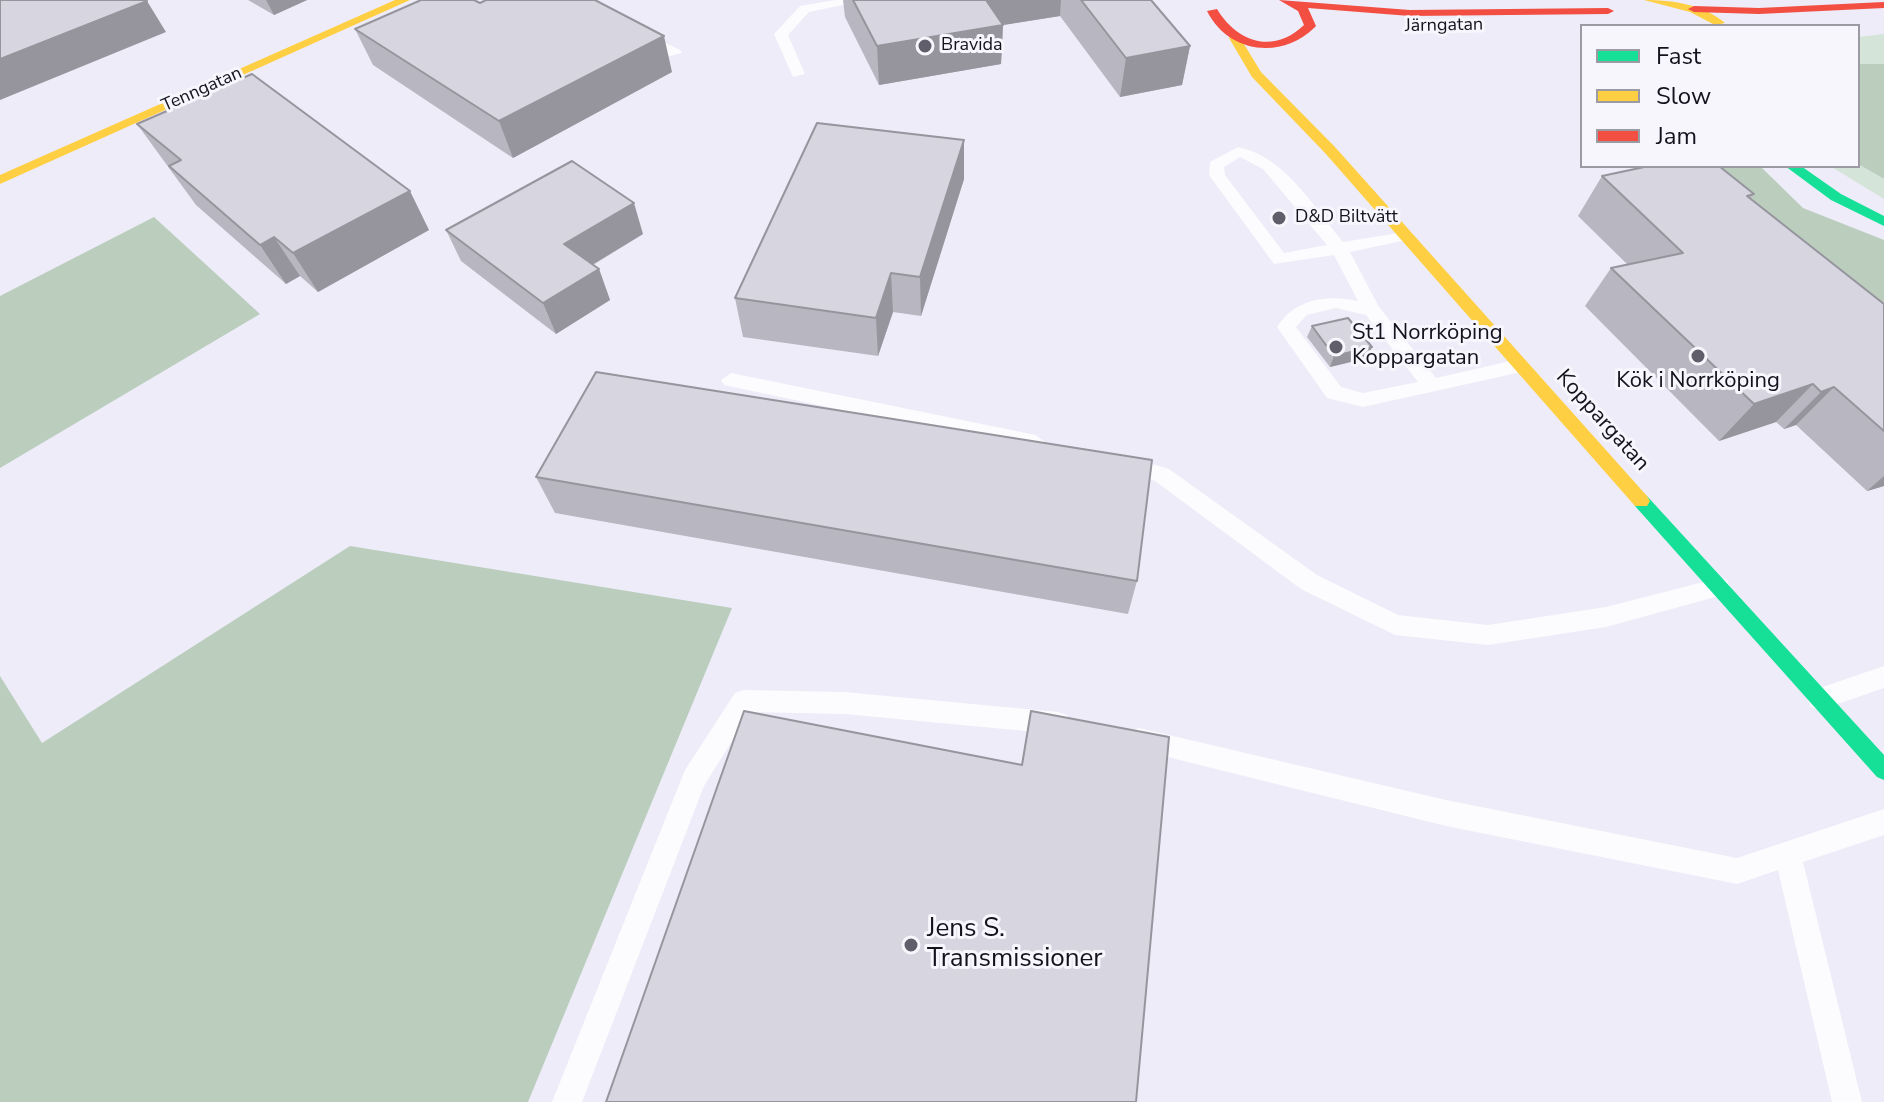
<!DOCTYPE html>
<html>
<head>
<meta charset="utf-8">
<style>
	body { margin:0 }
	#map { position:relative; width:1884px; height:1102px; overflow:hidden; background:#edecf8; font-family:"Nunito Sans",sans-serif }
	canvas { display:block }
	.legend { position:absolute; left:1580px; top:24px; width:280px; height:144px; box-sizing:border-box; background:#f6f6fc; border:2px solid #9c9ba3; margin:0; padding:10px 14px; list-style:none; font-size:24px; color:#14121d }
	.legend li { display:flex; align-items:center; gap:16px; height:40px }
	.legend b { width:40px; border:2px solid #9c9ba3 }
</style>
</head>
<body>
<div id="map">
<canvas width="1884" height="1102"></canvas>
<ul class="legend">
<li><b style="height:10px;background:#16e098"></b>Fast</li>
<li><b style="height:10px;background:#ffcf43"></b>Slow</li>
<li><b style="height:10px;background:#f24e42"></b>Jam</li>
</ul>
</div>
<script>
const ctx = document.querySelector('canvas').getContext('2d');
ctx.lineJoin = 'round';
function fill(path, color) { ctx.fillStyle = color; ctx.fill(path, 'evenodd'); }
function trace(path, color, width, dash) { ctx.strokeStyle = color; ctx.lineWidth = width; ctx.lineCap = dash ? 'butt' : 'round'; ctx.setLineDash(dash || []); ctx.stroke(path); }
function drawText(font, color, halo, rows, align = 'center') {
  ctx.font = font + ' "Nunito Sans",sans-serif'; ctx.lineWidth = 6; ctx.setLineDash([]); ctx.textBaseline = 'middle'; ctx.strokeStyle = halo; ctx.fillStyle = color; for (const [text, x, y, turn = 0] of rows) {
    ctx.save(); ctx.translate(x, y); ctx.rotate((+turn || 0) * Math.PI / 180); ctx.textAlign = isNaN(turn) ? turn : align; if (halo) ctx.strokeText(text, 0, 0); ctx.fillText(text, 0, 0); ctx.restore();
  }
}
fill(new Path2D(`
	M1884,34v30h-26v-27z
	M1858,164l26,15v20l-54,-33z`), '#d5e4d8');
fill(new Path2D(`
	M1858,64h26v115l-26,-15z
	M1697,166h63l43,42 81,32v81z
	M154,217l106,97 -260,154v-172z
	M350,546l382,62 -204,494h-528v-426l42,67z`), '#bbcebe');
fill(new Path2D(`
	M835,0h32l-58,12 -21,23 17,39 -12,3 -19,-43 26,-28z
	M641,31l39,19 2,3 -12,3 -34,-18 -2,-3z
	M1238,147c46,9 76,60 105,95l68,-11v8l-61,13 29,55 57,71 83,-19 7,2 3,5 -3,5 -163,36 -36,-9 -50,-71c18,-28 49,-33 81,-26l-24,-46 -60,9 -65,-89 1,-13zM1240,157l23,12 64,76 -43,8 -59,-78 -1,-8zM1336,308l30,7 52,67 -55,11 -22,-6 -45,-60 11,-12z
	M731,373l305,62 10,8 -10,8 -312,-66 -3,-5z
	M1124,455l45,14 148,106 81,40 90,10 118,-18 113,-29 8,2 3,7 -3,7 -8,2 -113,31 -118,18 -93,-10 -94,-46 -146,-108 -38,-12 -3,-6z
	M1884,666v22l-64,22 -9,-3 -3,-8 3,-8z
	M744,690l100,2 214,20 9,3 3,8 -3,8 -9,3 -214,-20 -94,-2 -46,74 -122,316h-30l133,-332 50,-77z
	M1139,728l307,72 291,58 147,-49v26l-81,27 59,240h-30l-54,-232 -41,14 -291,-58 -307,-76 -9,-3 -3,-8 3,-8z`), '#fcfcfe');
fill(new Path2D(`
	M1785,166h16l40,28 43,22v10l-53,-26z
	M1641,494l6,2 237,259v25l-7,-3 -242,-271 -3,-5 3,-5z`), '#16e098');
fill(new Path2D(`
	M395,0h15l-410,184v-9z
	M1644,0c29,0 58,4 81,23l-10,2 -25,-13z
	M1231,36h8l22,36 74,75 312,349 3,5 -3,5h-12l-310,-353 -73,-76 -23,-39z`), '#ffcf43');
fill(new Path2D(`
	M1279,0l131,10 198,-2 6,3 -6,3 -198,2 -102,-8 8,18 -2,2c-33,32 -86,25 -107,-17l10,-2c20,33 56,46 87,16l-6,-14z
	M1884,2v6l-125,6 -65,-2 -6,-3 6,-3 65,2z`), '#f24e42');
fill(new Path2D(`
	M248,0h59l-33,15z
	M843,0h308l39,46 -8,39 -62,12 -60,-81 -57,9 -2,39 -122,21 -34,-68z
	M480,3l192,69 -159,86 -140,-93 -18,-36z
	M137,124l292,106 -111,62 -18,-16 -14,8 -90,-79z
	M964,140v39l-43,137 -28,-4 -15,44 -135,-19 -8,-39z
	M1602,176l152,18 -4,5 134,105v182l-17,5 -71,-66 -12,4 -8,-7 -57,19 -134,-135 26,-38 16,-4 -49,-48z
	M446,230l197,4 -50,31 6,4 11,31 -54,34 -95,-73z
	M1312,326l60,21 -5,11 -37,9 -23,-30z
	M536,477l601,104 -9,33 -573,-101z`), '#b8b7c1');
fill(new Path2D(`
	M266,0h41l-33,15z
	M979,0h82l-1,16 -82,13z
	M147,1l19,31 -166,68v-41z
	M1003,25l-2,39 -122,21 -2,-39z
	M664,36l8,36 -159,86 -14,-37z
	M1190,46l-8,39 -62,12 6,-39z
	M964,140v39l-43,137 -1,-39z
	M410,191l19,39 -111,62 -25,-39z
	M634,203l9,31 -68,41 -11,-31z
	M274,237l26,39 -14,8 -26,-39z
	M599,269l11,31 -54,34 -13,-31z
	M891,273l2,39 -15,44 -2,-38z
	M1372,347l-5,11 -37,9 4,-11z
	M1813,384l-37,38 -57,19 35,-37z
	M1834,387l-38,38 -12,4 37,-37z
	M1884,476v10l-17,5z`), '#96959d');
const building = new Path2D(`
	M0,0h146l1,1 -147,58z
	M421,0h53l6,3 6,-3h109l69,36 -165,85 -144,-92z
	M853,0h133l17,25 -126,21z
	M1081,0h70l39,46 -64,12z
	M252,74l158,117 -117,62 -19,-16 -14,8 -91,-79 12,-6 -44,-36z
	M817,123l147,17 -44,137 -29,-4 -15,45 -141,-20z
	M572,161l62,42 -70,41 35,25 -56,34 -97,-73z
	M1649,166h70l35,28 -7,2 137,108v127l-50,-44 -13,5 -8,-8 -59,20 -143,-136 72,-15 -81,-77z
	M1348,318l24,29 -38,9 -22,-30z
	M596,372l556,88 -15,121 -601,-104z
	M744,711l278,54 9,-54 138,26 -33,365h-530z`);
fill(building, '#d6d5e0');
trace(building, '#96959d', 2);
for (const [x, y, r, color] of [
	[925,46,8,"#605e6a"],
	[1279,218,8,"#605e6a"],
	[1336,347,8,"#605e6a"],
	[1698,356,8,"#605e6a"],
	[911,945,8,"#605e6a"]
]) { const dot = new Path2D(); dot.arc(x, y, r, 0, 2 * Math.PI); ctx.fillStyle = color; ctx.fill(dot); trace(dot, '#f6f6fc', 3); }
drawText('18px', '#14121d', '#f6f6fc', [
	["Järngatan",1444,26,-1],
	["Tenngatan",202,90,-24]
]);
drawText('18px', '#14121d', '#f6f6fc', [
	["Bravida",941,46],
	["D&D Biltvätt",1295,218]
], 'left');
drawText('22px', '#14121d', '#f6f6fc', [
	["St1 Norrköping",1352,334],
	["Koppargatan",1352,359],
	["Kök i Norrköping",1698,382,"center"]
], 'left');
drawText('22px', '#14121d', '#f6f6fc', [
	["Koppargatan",1602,421,48]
]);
drawText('26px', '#14121d', '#f6f6fc', [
	["Jens S.",927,930],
	["Transmissioner",927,960]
], 'left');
</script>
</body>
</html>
